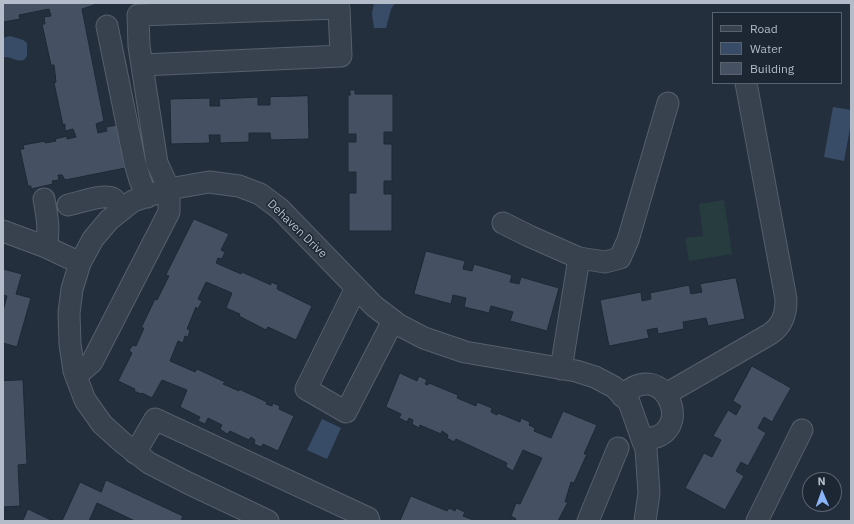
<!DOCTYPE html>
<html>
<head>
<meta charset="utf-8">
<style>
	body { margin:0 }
	#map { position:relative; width:854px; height:524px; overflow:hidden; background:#242f3e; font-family:"IBM Plex Sans",sans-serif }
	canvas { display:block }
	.frame { position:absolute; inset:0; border:4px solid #b4bcc9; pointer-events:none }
	.legend { position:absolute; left:712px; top:12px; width:130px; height:72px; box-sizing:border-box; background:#1d2633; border:1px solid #59626f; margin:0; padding:5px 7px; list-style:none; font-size:12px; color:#b4bcc9 }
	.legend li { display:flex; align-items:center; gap:8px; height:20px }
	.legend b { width:20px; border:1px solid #59626f }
	.north { position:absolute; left:802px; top:472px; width:40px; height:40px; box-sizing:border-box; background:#1d2633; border:1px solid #59626f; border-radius:50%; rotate:358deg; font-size:11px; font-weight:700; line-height:16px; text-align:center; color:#b4bcc9 }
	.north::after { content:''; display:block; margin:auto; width:14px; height:18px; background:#8ab4f8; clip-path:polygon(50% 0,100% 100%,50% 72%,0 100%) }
</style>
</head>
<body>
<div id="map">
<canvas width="854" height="524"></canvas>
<div class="frame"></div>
<ul class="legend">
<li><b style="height:5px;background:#38414e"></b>Road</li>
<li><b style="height:11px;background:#394c67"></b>Water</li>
<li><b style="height:11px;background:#455162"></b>Building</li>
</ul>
<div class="north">N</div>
</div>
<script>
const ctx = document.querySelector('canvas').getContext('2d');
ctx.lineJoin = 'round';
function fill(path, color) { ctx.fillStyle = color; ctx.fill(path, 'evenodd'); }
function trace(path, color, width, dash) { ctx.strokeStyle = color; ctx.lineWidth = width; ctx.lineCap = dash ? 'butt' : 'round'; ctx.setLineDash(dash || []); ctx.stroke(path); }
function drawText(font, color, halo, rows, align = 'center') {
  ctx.font = font + ' "IBM Plex Sans",sans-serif'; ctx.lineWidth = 3; ctx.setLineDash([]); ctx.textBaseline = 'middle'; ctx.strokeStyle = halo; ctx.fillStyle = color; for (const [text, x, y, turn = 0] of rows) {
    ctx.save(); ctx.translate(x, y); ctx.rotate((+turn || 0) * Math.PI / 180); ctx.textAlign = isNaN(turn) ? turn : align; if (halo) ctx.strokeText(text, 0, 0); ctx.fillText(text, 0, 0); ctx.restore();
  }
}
fill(new Path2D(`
	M724,200l8,54 -43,7 -4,-23 18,-2 -4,-32z`), '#263c3f');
fill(new Path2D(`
	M374,3h21l-4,6 -5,19h-12l-2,-14z
	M10,36l13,4 4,3v13l-3,4c-8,2 -13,-4 -21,-3v-19z
	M833,107l18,3v13l-7,38 -20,-4z
	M322,419l19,9 -14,31 -20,-9z`), '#394c67');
const building = new Path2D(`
	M3,3h90l1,2 -12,4 22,112 -8,3 2,9 9,-2 -1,-4 11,-2 2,9 11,25 -7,1 2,8 -60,12 -3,-5h-4l1,5 -7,1 1,3 -22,5v-3h-3l-8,-37h4l-1,-4 22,-4v2l11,-2 -1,-2 12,-3v3l9,-2 -3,-8 -8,2v-7l-2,1 -9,-42 2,-1 -2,-17h-3l-9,-41h3l-1,-7 7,-1 -2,-7 -30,6 1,4 -17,3z
	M350,90h5v4h38v38h-9v12h8v37h-8v13h8v37h-43v-38h7v-21h-8v-30h8v-8h-8v-39h2z
	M308,96l1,43 -38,1 -1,-7h-21v9l-29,1v-8h-11l1,8 -39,1 -1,-45 40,-1v8h10l-1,-7 39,-2v8h12v-8z
	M194,219l35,15 -8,16 4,2 -3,7 -4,-1 -2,5 25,11 1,-2 29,13v-3l7,3 -1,4 35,17 -16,34 -28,-13 -2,3 -27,-14 1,-2 -14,-6 6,-15 -26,-11 -8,17 4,2 -4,8 -2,-2 -9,22 3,1 -2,7 -3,-1 -2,7 -5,-2 -8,20 25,11 2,-3 28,13 -2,2 16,7v-2l28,13 -1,2 6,2 1,-3 7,3 -1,3 15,7 -16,35 -15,-7 -2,3 -7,-3 1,-4 -4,-3 -2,3 -19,-9 -3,3 -7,-5 2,-4 -14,-7 -3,6 -7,-3 2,-4 -20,-10 7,-17 -25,-10 -10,18 -10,-5 -1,1 -7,-3 1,-2 -17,-8 14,-28 -3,-3 4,-5 3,1 8,-18h-3l14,-29 2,1 12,-24 -3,-1z
	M426,251l39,10 -2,8 9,2 2,-7 38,11 -2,7 9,2 2,-7 38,11 -12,43 -37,-10 3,-9 -22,-6 -2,7 -25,-6 2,-9 -13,-3 -2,9 -37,-10z
	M3,269l19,5 -6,20 15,4 -14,49 -14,-4v-32l4,-15 -4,-1z
	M736,278l9,41 -37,7 -2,-8 -23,4 1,7 -26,5 -1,-6 -10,2 2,8 -40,8 -9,-46 41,-8 1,9 9,-2 -1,-6 39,-8 2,9 11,-2 -2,-8z
	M752,366l39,22 -19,34 -8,-5 -6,11 8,5 -18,33 -7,-4 -5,9 8,5 -19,34 -40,-22 19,-35 8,4 9,-17 -8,-4 15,-26 8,5 5,-9 -8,-5z
	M400,373l17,8 2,-5 8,4 -2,4 3,1 1,-2 29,12 -1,3 19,8 1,-4 15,6 -1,4 6,3 1,-2 22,9 1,-4 9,4 -1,3 6,3 -1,3 17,7 12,-27 34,14 -13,29h3l-13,29 -3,-1 -6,20h3l-10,19h-43l1,-2 -5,-3 5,-13 4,1 22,-46 -19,-8 -10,21 -7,-4 1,-4 -51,-24 -2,3 -7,-4 1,-3 -6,-4 -1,3 -21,-9 -1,3 -7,-4 1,-4 -4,-2 -2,4 -8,-4 2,-4 -15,-7z
	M23,380l4,84 -9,1 2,41 -17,1v-126z
	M106,480l77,36 -2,5h-46l-38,-18 -8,18h-27l18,-39 21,10z
	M411,496l36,15 2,-3 6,3 1,-3 9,4 -2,4 13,5h-76z
	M28,509l25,12h-30z`);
fill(building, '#455162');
trace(building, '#1f2835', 1);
const minor = new Path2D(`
	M107,26l28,137 5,17 7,17
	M44,199c3,17 6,31 2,48
	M68,205c10,-2 35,-11 44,-7 4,2 8,8 11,11
	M503,223l26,13 50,22 26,4 15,-4 8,-18 40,-137
	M3,231l43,16 34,16
	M356,288l-50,101 40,23 47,-91
	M561,369l18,-111
	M76,376l16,-14 77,-150v-23l-12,-26 -18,-117 -1,-31 201,-7 2,48 -199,9
	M666,394l104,-60c13,-9 16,-20 16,-35l-40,-216
	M622,396c43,-43 78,43 20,43
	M135,453l20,-34 213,99 1,3
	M268,521l-80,-38 -39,-20 -26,-20 -21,-19 -17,-24 -11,-29 -4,-27 -1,-31 3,-24 8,-26 13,-24 16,-19 24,-19 36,-12 40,-7 30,4 21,8 20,15 94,97 25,19 25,13 41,14 111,19 19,6 19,10 15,15 13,37 4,10 3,44 -4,28
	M588,521l30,-73
	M757,521l45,-91`);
trace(minor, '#565f6c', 23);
trace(minor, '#38414e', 21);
drawText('12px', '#b4bcc9', '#1d2633', [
	["Dehaven Drive",297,229,44]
]);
</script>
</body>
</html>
